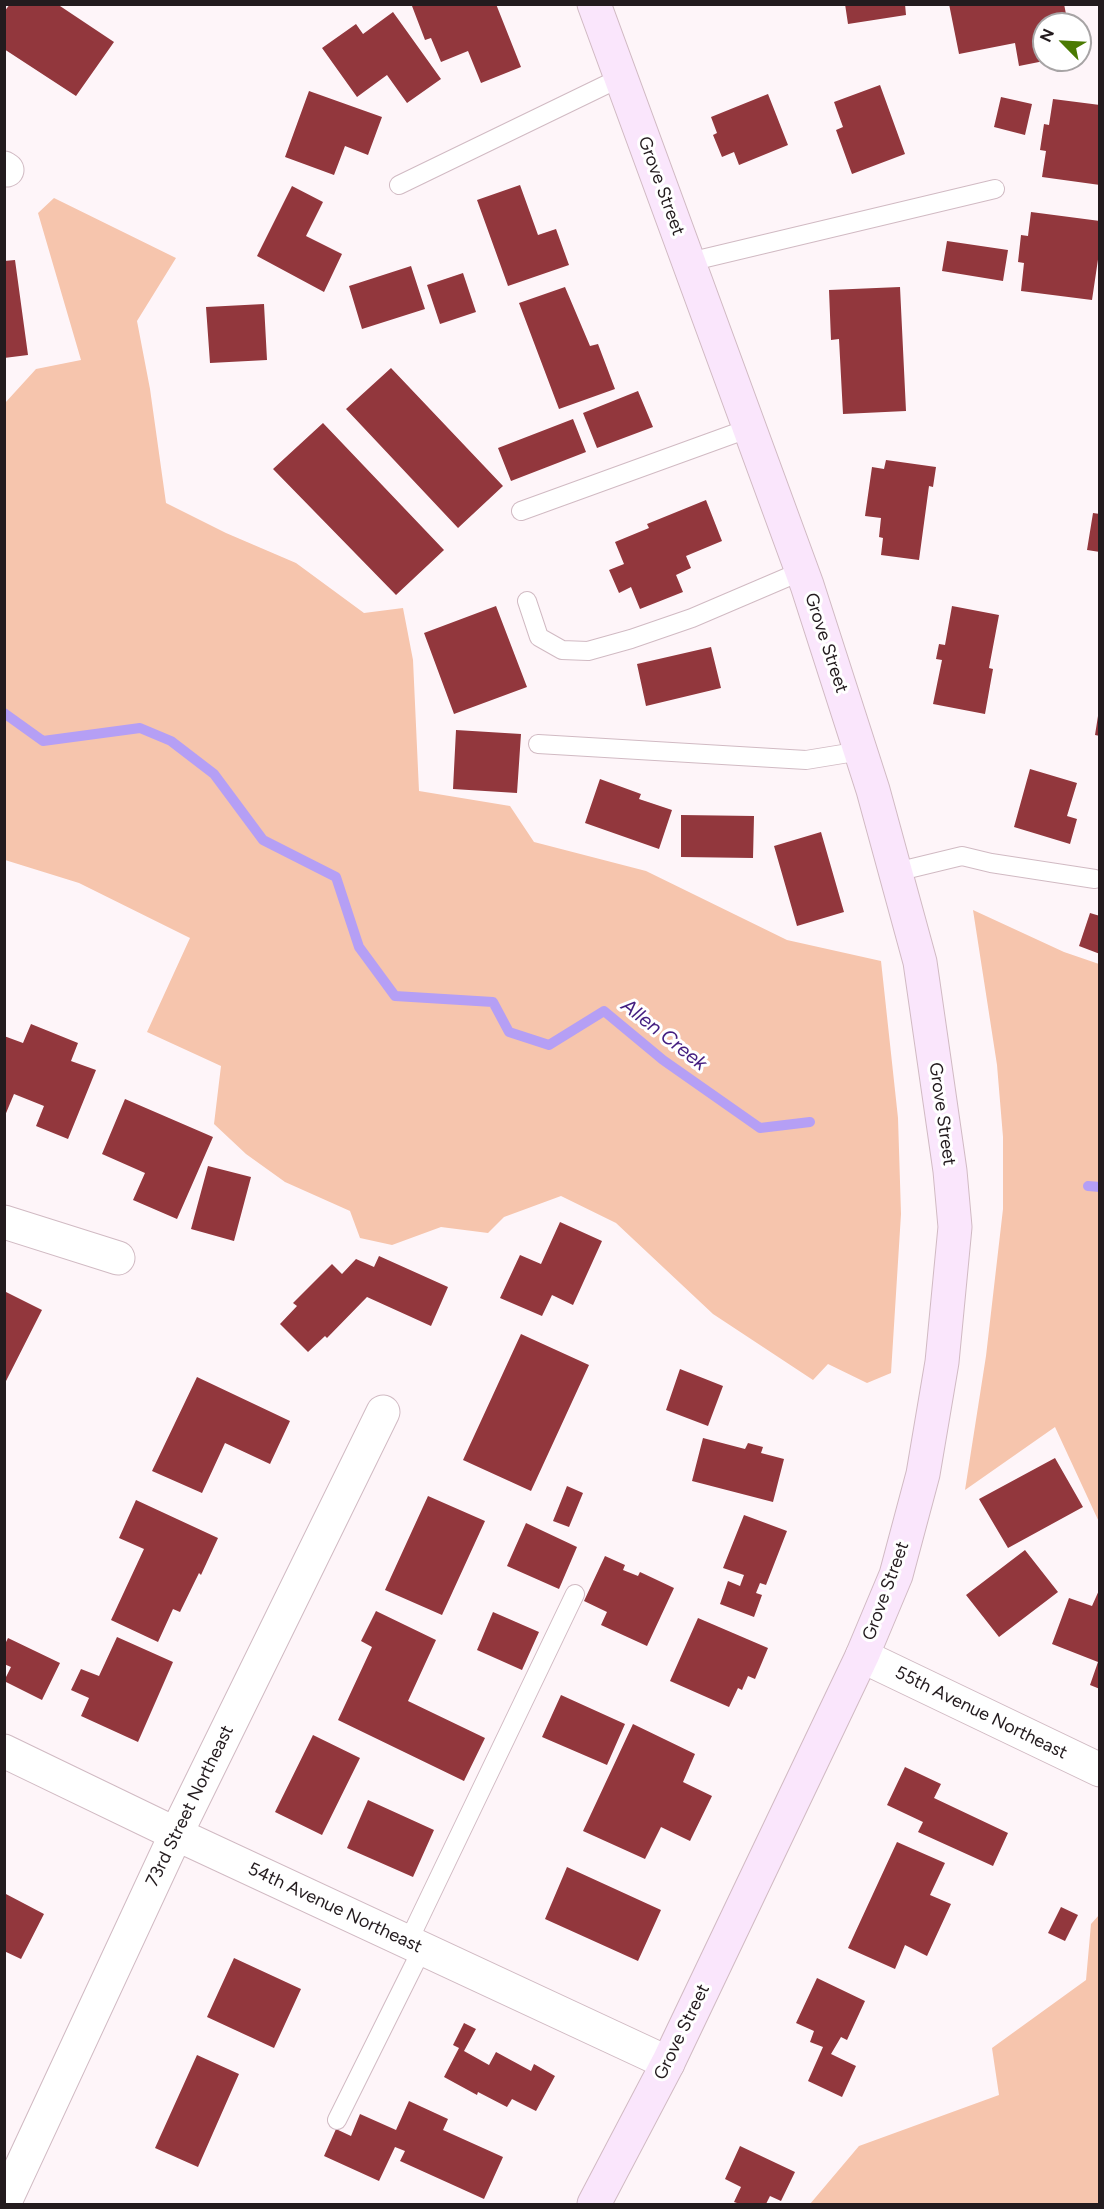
<!DOCTYPE html>
<html>
<head>
<meta charset="utf-8">
<style>
	body { margin:0 }
	#map { position:relative; width:1104px; height:2209px; overflow:hidden; background:#fef5f9; font-family:Figtree,sans-serif }
	canvas { display:block }
	.frame { position:absolute; inset:0; border:6px solid #231b1e; pointer-events:none }
	.north { position:absolute; left:1032px; top:12px; width:60px; height:60px; box-sizing:border-box; background:#fff; border:2px solid #a7a4a5; border-radius:50%; rotate:294deg; font-size:16px; font-weight:700; line-height:24px; text-align:center; color:#231b1e }
	.north::after { content:''; display:block; margin:auto; width:21px; height:27px; background:#4a7a02; clip-path:polygon(50% 0,100% 100%,50% 72%,0 100%) }
</style>
</head>
<body>
<div id="map">
<canvas width="1104" height="2209"></canvas>
<div class="frame"></div>
<div class="north">N</div>
</div>
<script>
const ctx = document.querySelector('canvas').getContext('2d');
ctx.lineJoin = 'round';
function fill(path, color) { ctx.fillStyle = color; ctx.fill(path, 'evenodd'); }
function trace(path, color, width, dash) { ctx.strokeStyle = color; ctx.lineWidth = width; ctx.lineCap = dash ? 'butt' : 'round'; ctx.setLineDash(dash || []); ctx.stroke(path); }
function drawText(font, color, halo, rows, align = 'center') {
  ctx.font = font + ' Figtree,sans-serif'; ctx.lineWidth = 6; ctx.setLineDash([]); ctx.textBaseline = 'middle'; ctx.strokeStyle = halo; ctx.fillStyle = color; for (const [text, x, y, turn = 0] of rows) {
    ctx.save(); ctx.translate(x, y); ctx.rotate((+turn || 0) * Math.PI / 180); ctx.textAlign = isNaN(turn) ? turn : align; if (halo) ctx.strokeText(text, 0, 0); ctx.fillText(text, 0, 0); ctx.restore();
  }
}
fill(new Path2D(`
	M54,198l122,60 -39,63 13,68 16,114 60,30 70,30 68,50 39,-5 10,52 6,131 91,15 24,36 112,29 141,69 94,21 17,157 3,96 -10,159 -24,10 -39,-19 -15,16 -100,-66 -97,-91 -55,-27 -57,21 -16,16 -47,-6 -49,18 -32,-7 -10,-27 -65,-29 -39,-28 -32,-30 7,-58 -74,-34 43,-94 -111,-55 -74,-23v-457l31,-34 45,-9 -43,-147z
	M973,910l91,42 35,12v558l-44,-95 -90,63 21,-134 17,-147v-72l-6,-72z
	M1099,1915v289h-289l49,-58 140,-51 -7,-47 94,-68 5,-56z`), '#f6c5ad');
trace(new Path2D(`
	M4,713l39,28 97,-13 31,13 43,33 49,66 73,37 23,70 36,49 98,6 16,30 40,13 55,-34 59,49 97,68 50,-6
	M1088,1186l12,1`), '#b59ff5', 10);
fill(new Path2D(`
	M10,4h47l57,38 -38,54 -72,-47v-37z
	M416,4h80l25,63 -40,16 -13,-32 -27,11 -10,-24 -6,2 -13,-34z
	M845,4h60l1,11 -58,9z
	M949,4h115l4,20h-24v37l-25,5 -4,-23 -56,11z
	M393,12l48,67 -34,24 -20,-28 -30,22 -35,-49 34,-24 7,10z
	M880,85l25,69 -53,20 -16,-44 7,-3 -9,-25z
	M309,91l73,26 -14,38 -23,-9 -11,29 -49,-18z
	M768,94l20,51 -49,20 -5,-13 -12,5 -9,-22 4,-2 -6,-16z
	M1001,97l31,7 -7,31 -31,-8z
	M1053,99l47,6v80l-58,-8 4,-26 -6,-1 4,-26 5,1z
	M520,185l18,50 18,-6 13,36 -61,21 -31,-86z
	M292,186l31,16 -17,34 36,18 -18,38 -67,-36z
	M1031,212l69,9v25l-8,54 -71,-9 3,-28 -6,-1 3,-27 7,1z
	M947,241l61,9 -5,31 -61,-10z
	M15,260l13,95 -24,3v-97z
	M411,266l14,43 -63,20 -13,-43z
	M463,273l13,39 -36,12 -13,-39z
	M565,287l25,59 8,-2 17,45 -56,20 -40,-106z
	M900,287l6,124 -63,3 -4,-75 -8,1 -2,-50z
	M264,304l3,56 -57,3 -4,-56z
	M391,368l112,118 -45,42 -112,-119z
	M638,391l15,36 -56,21 -14,-35z
	M573,419l13,33 -75,29 -13,-33z
	M323,423l121,127 -48,45 -123,-126z
	M886,460l50,7 -3,20 -4,-1 -10,74 -38,-5 2,-17 -4,-1 2,-19 -16,-2 7,-49 12,2z
	M706,500l16,41 -36,15 5,12 -15,7 7,17 -43,17 -9,-22 -12,6 -10,-23 15,-6 -9,-22 34,-14 -2,-4z
	M1093,513l7,1v38l-13,-2z
	M496,606l31,81 -73,27 -30,-81z
	M952,606l47,9 -10,53 4,1 -8,45 -52,-10 9,-44 -6,-1 3,-15 6,1z
	M711,647l10,41 -75,18 -9,-42z
	M1098,716h2v20l-5,-1z
	M456,730l65,4 -4,59 -64,-4z
	M1030,769l47,14 -10,33 10,3 -7,25 -56,-17z
	M600,779l41,15 -2,5 33,11 -13,39 -74,-26z
	M681,815l73,1 -1,42 -72,-1z
	M821,832l23,80 -47,14 -23,-80z
	M1090,913l10,3v38l-21,-8z
	M31,1024l47,19 -7,18 25,9 -28,69 -32,-13 8,-20 -30,-12 -10,24v-82l19,7z
	M125,1099l88,38 -36,82 -44,-19 12,-27 -43,-19z
	M208,1166l43,11 -17,64 -43,-12z
	M560,1222l42,19 -29,64 -21,-10 -10,21 -42,-18 20,-43 21,9z
	M379,1256l69,31 -17,39 -64,-29 -40,41 -2,-2 -17,16 -28,-28 17,-18 -4,-3 39,-39 10,10 14,-15 18,8z
	M4,1291l38,19 -38,75z
	M521,1334l68,31 -58,126 -68,-31z
	M680,1369l43,17 -15,40 -42,-16z
	M197,1377l93,44 -20,43 -45,-21 -23,50 -50,-22z
	M703,1438l42,11 3,-6 15,4 -2,6 23,6 -11,43 -81,-21z
	M1055,1458l28,49 -75,41 -29,-49z
	M567,1486l16,7 -14,34 -16,-6z
	M428,1496l57,25 -43,94 -57,-25z
	M136,1500l82,38 -17,37 -2,-2 -19,39 -7,-3 -15,33 -47,-22 33,-71 -25,-11z
	M744,1515l43,16 -21,54 -6,-2 -4,10 6,2 -8,22 -34,-13 8,-23 12,5 4,-11 -21,-7z
	M526,1523l51,24 -18,42 -52,-23z
	M1025,1550l33,42 -59,45 -33,-42z
	M605,1556l20,9 -2,5 15,6 2,-4 34,16 -27,58 -46,-21 6,-13 -23,-11z
	M1100,1588v101l-10,-4 8,-23 -46,-18 17,-46 23,8z
	M376,1611l60,29 -28,61 77,37 -21,43 -126,-61 34,-73 -11,-6z
	M493,1612l46,20 -17,38 -45,-20z
	M698,1618l70,30 -13,31 -7,-3 -6,14 -4,-2 -9,19 -59,-26z
	M117,1637l56,25 -35,80 -57,-26 8,-18 -18,-8 10,-21 18,7z
	M8,1638l52,25 -18,37 -38,-19 7,-14 -7,-3v-18z
	M561,1695l64,29 -18,41 -65,-28z
	M633,1724l62,30 -12,28 29,14 -22,45 -29,-14 -16,32 -62,-28z
	M313,1735l47,23 -38,77 -47,-23z
	M905,1767l36,17 -7,14 74,35 -15,33 -75,-34 5,-10 -36,-17z
	M368,1800l66,30 -21,47 -66,-29z
	M897,1842l48,21 -15,32 21,9 -24,52 -22,-11 -10,24 -47,-21z
	M567,1867l94,43 -23,51 -93,-42z
	M4,1893l40,21 -23,45 -17,-8z
	M1061,1907l17,8 -13,26 -17,-8z
	M234,1958l67,31 -27,59 -67,-31z
	M817,1978l48,23 -18,39 -6,-3 -10,17 25,12 -14,31 -34,-16 15,-34 -13,-5 4,-11 -18,-8z
	M464,2023l12,6 -12,22 25,14 7,-13 35,19 3,-7 21,12 -19,35 -24,-12 -5,8 -29,-15 -1,3 -33,-18 15,-29 -6,-3z
	M197,2055l42,19 -41,93 -43,-19z
	M409,2101l39,18 -5,11 60,27 -19,42 -84,-38 5,-10 -10,-4 -16,34 -55,-25 12,-27 15,7 9,-22 36,16z
	M740,2146l55,26 -14,29 -11,-5 -4,8h-26l-6,-2 7,-15 -16,-8z`), '#92373d');
const lane = new Path2D(`
	M399,185l223,-108
	M689,262l306,-73
	M521,511l229,-83
	M527,601l12,36 23,13 26,1 43,-12 61,-21 110,-47
	M538,744l268,16 55,-9
	M896,872l66,-16 29,7 104,16
	M408,1942l167,-348
	M337,2120l85,-171`);
const street = new Path2D(`
	M4,168l3,2
	M4,1222l114,36
	M862,1656l238,114
	M4,1751l172,83 492,229
	M4,2204l172,-370 207,-422`);
const secondary = new Path2D(`
	M594,2204l74,-141 194,-407 34,-81 27,-101 19,-112 13,-135 -5,-56 -30,-209 -47,-172 -66,-205 -213,-581`);
trace(lane, '#d1bac3', 20);
trace(street, '#d1bac3', 35);
trace(secondary, '#d1bac3', 35);
trace(lane, '#fff', 18);
trace(street, '#fff', 33);
trace(secondary, '#fae6fc', 33);
drawText('18px', '#231b1e', '#fff', [
	["Grove Street",661,186,70],
	["Grove Street",826,643,72],
	["Grove Street",942,1114,82],
	["Grove Street",886,1591,-70],
	["55th Avenue Northeast",981,1713,26],
	["73rd Street Northeast",190,1806,-64],
	["54th Avenue Northeast",335,1908,25],
	["Grove Street",682,2032,-64]
]);
drawText('italic 20px', '#441e80', '#fff', [
	["Allen Creek",664,1035,38]
]);
</script>
</body>
</html>
